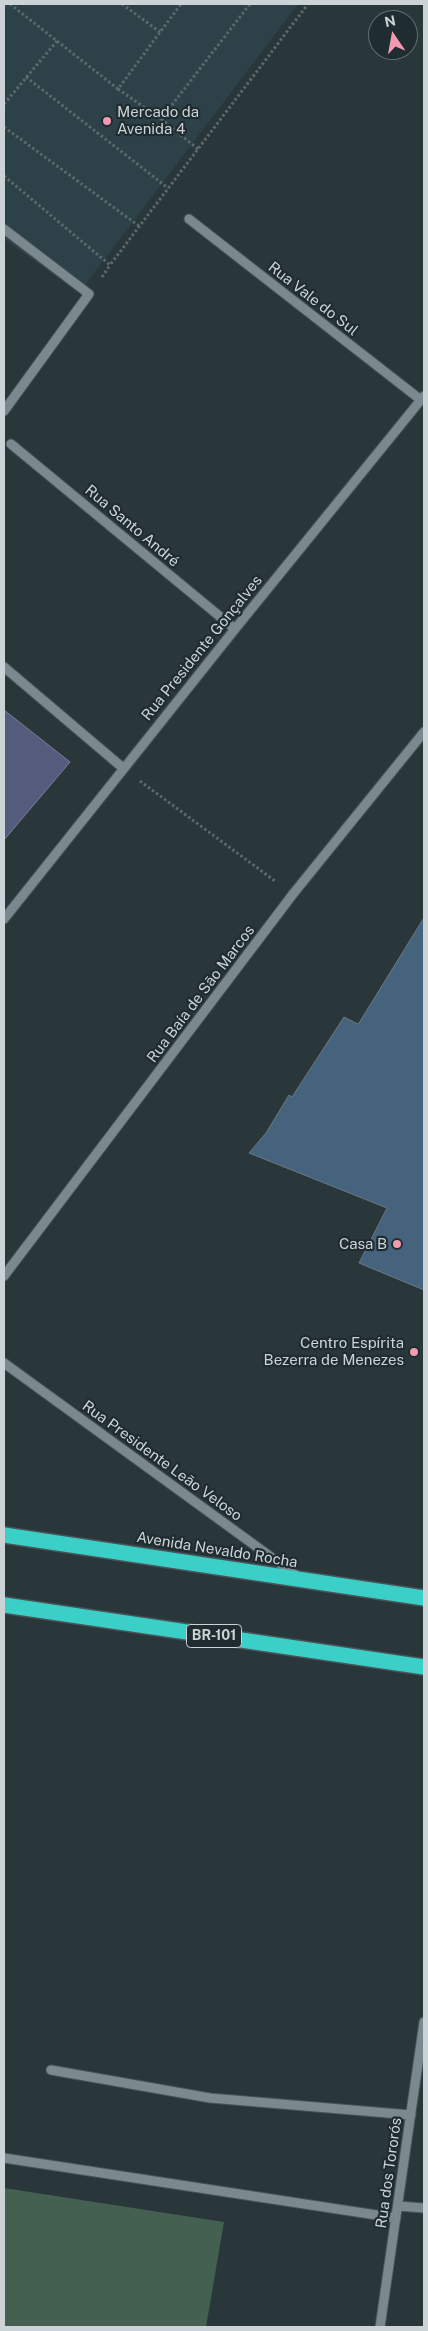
<!DOCTYPE html>
<html>
<head>
<meta charset="utf-8">
<style>
	body { margin:0 }
	#map { position:relative; width:428px; height:2331px; overflow:hidden; background:#29373b; font-family:"Public Sans",sans-serif }
	canvas { display:block }
	.frame { position:absolute; inset:0; border:5px solid #cbd3d6; pointer-events:none }
	.north { position:absolute; left:368px; top:10px; width:50px; height:50px; box-sizing:border-box; background:#1f2d31; border:1px solid #646f73; border-radius:50%; rotate:348deg; font-size:14px; font-weight:700; line-height:20px; text-align:center; color:#cbd3d6 }
	.north::after { content:''; display:block; margin:auto; width:18px; height:22px; background:#f19ab1; clip-path:polygon(50% 0,100% 100%,50% 72%,0 100%) }
</style>
</head>
<body>
<div id="map">
<canvas width="428" height="2331"></canvas>
<div class="frame"></div>
<div class="north">N</div>
</div>
<script>
const ctx = document.querySelector('canvas').getContext('2d');
ctx.lineJoin = 'round';
function fill(path, color) { ctx.fillStyle = color; ctx.fill(path, 'evenodd'); }
function trace(path, color, width, dash) { ctx.strokeStyle = color; ctx.lineWidth = width; ctx.lineCap = dash ? 'butt' : 'round'; ctx.setLineDash(dash || []); ctx.stroke(path); }
function drawText(font, color, halo, rows, align = 'center') {
  ctx.font = font + ' "Public Sans",sans-serif'; ctx.lineWidth = 4.5; ctx.setLineDash([]); ctx.textBaseline = 'middle'; ctx.strokeStyle = halo; ctx.fillStyle = color; for (const [text, x, y, turn = 0] of rows) {
    ctx.save(); ctx.translate(x, y); ctx.rotate((+turn || 0) * Math.PI / 180); ctx.textAlign = isNaN(turn) ? turn : align; if (halo) ctx.strokeText(text, 0, 0); ctx.fillText(text, 0, 0); ctx.restore();
  }
}
fill(new Path2D(`
	M4,4h294l-219,289 -75,-54z`), '#2c4248');
fill(new Path2D(`
	M4,2188l220,34 -18,105h-202z`), '#436050');
const water = new Path2D(`
	M4,710l66,52 -66,78z`);
fill(water, '#555b7d');
trace(water, '#787f98', 1);
const building = new Path2D(`
	M424,918v372l-65,-27 28,-55 -138,-55 17,-20 23,-38 3,2 52,-80 14,7z`);
fill(building, '#46637d');
trace(building, '#6d7781', 1);
const minor = new Path2D(`
	M189,219l232,181
	M4,229l85,65 -85,117
	M11,444l224,185
	M4,667l119,101
	M4,919l231,-290 189,-233
	M4,1276l289,-382 131,-162
	M4,1363l293,213
	M51,2070l159,28 201,17
	M4,2158l392,60
	M398,2206l26,2
	M380,2327l44,-305`);
const highway = new Path2D(`
	M4,1535l420,63
	M4,1605l420,62`);
trace(minor, '#495458', 11);
trace(highway, '#495458', 18);
trace(new Path2D(`
	M10,4l108,85 63,-85
	M122,4l38,28
	M26,77l142,111
	M118,89l43,30 89,-115
	M4,104l53,-63
	M161,119l37,30
	M4,127l135,99
	M4,176l106,89 198,-261
	M102,277l8,-12
	M140,781l135,100`), '#5c696c', 3, [2.5, 2.5]);
trace(minor, '#7a898e', 9);
trace(highway, '#3bd0c7', 15);
for (const [x, y, r, color] of [
	[107,121,5,"#f19ab1"],
	[397,1244,5,"#f19ab1"],
	[414,1352,5,"#f19ab1"]
]) { const dot = new Path2D(); dot.arc(x, y, r, 0, 2 * Math.PI); ctx.fillStyle = color; ctx.fill(dot); trace(dot, '#1f2d31', 2); }
for (const [x, y, w] of [
	[214,1636,55]
]) { const box = new Path2D(); box.roundRect(x - w / 2, y - 11.5, w, 23, 4); ctx.fillStyle = '#1f2d31'; ctx.fill(box); trace(box, '#cbd3d6', 1); }
drawText('bold 14px', '#cbd3d6', null, [
	["BR-101",214,1636]
]);
drawText('15px', '#cbd3d6', '#1f2d31', [
	["Mercado da",117,112,"left"],
	["Avenida 4",117,129,"left"],
	["Casa B",387,1244],
	["Centro Espírita",404,1343],
	["Bezerra de Menezes",404,1360]
], 'right');
drawText('15px', '#cbd3d6', '#1f2d31', [
	["Rua Vale do Sul",313,299,38],
	["Rua Santo André",132,526,40],
	["Rua Presidente Gonçalves",202,648,-51],
	["Rua Baía de São Marcos",201,994,-53],
	["Rua Presidente Leão Veloso",162,1461,36],
	["Avenida Nevaldo Rocha",217,1550,9],
	["Rua dos Tororós",389,2173,-82]
]);
</script>
</body>
</html>
